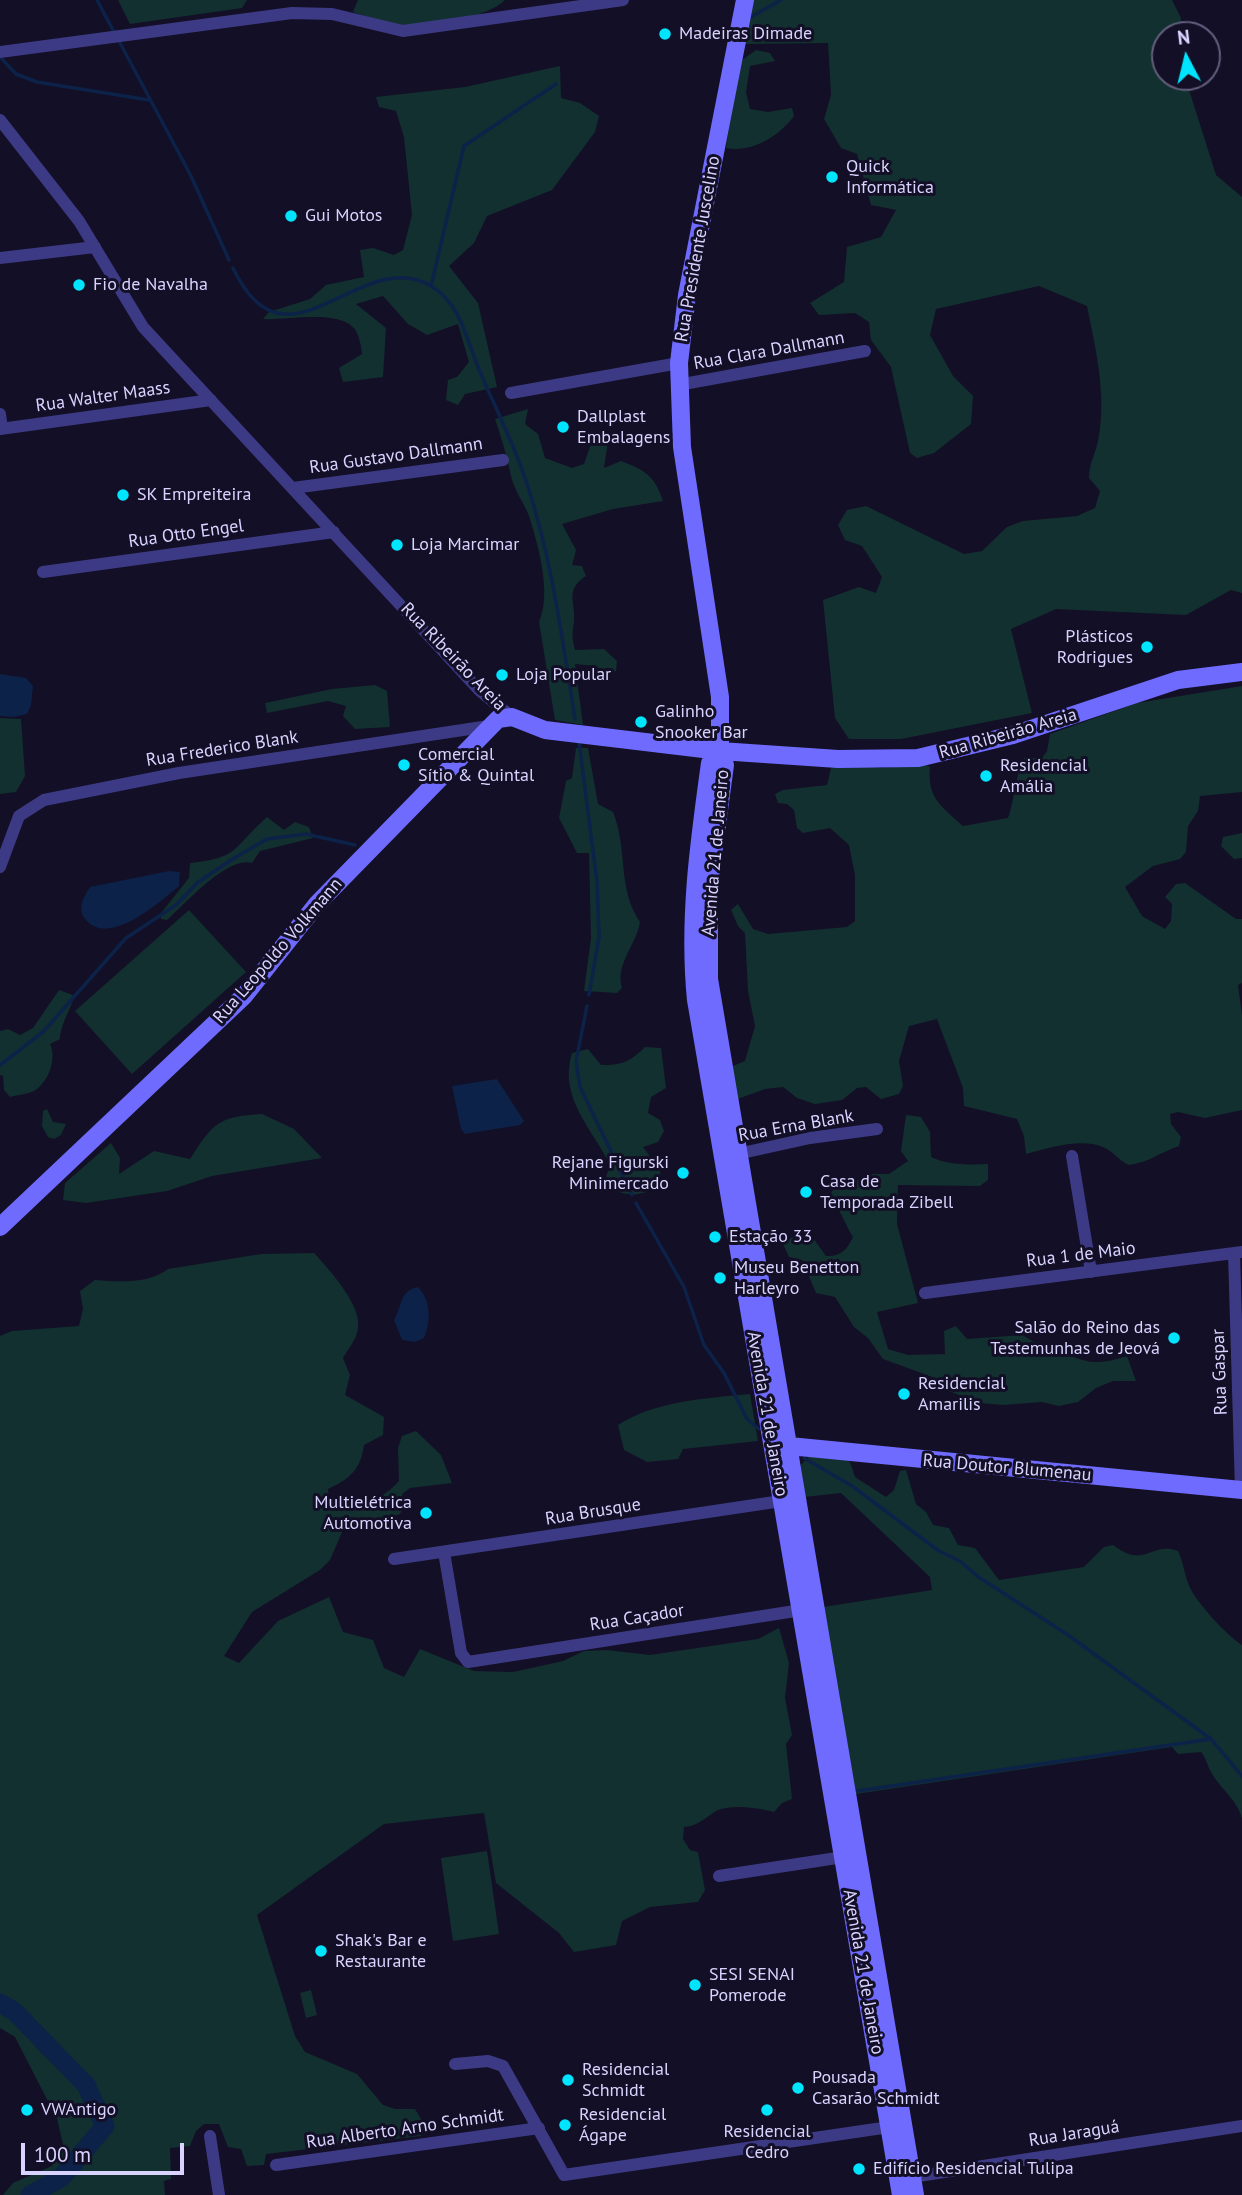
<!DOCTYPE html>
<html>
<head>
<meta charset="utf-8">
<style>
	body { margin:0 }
	#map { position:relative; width:1242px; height:2195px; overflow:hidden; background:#130f26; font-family:"PT Sans",sans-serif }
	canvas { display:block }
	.north { position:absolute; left:1151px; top:21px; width:70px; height:70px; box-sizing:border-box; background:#130f26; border:2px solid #625e7d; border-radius:50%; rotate:353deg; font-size:19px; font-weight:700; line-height:28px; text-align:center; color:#d9d4ff }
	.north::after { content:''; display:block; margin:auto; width:24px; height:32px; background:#00e5ff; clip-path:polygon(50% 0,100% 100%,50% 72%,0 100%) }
	.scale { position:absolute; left:21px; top:2143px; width:163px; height:32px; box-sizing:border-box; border:4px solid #d9d4ff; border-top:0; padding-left:9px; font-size:21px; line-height:24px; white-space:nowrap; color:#d9d4ff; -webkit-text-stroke:5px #130f26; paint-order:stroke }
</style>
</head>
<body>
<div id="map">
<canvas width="1242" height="2195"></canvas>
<div class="north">N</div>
<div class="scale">100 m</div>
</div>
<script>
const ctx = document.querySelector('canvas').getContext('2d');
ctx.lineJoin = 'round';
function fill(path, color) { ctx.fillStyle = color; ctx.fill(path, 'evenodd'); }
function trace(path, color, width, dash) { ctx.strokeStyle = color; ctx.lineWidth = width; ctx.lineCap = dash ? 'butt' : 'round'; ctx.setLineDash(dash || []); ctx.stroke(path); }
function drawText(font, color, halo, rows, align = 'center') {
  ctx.font = font + ' "PT Sans",sans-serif'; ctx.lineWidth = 6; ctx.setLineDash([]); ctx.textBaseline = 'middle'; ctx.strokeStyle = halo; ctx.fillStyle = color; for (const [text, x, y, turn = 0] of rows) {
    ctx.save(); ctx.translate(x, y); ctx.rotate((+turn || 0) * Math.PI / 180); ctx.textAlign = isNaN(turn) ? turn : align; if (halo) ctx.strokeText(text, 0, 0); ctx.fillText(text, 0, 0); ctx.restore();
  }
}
fill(new Path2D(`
	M118,0h129l-5,8 -112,16z
	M358,0h147c-19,19 -78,26 -105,25 -16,-2 -32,-8 -47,-13z
	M754,0h418l9,18 -2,17h-14v42h20l31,98 26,22v396l-11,-3 -45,25 -130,-6 -45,20 21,84 -131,26h-52l-14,-21 -12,-118 36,-13 17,6 6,-16 -20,-31 -17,-6 -7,-15 9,-15 19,-4 98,48 18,-3 25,-24 16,-6 54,-5 18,-8 5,-17 -11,-13c0,-15 6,-23 9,-37 9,-46 -2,-90 -11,-135l-48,-20 -103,23 -6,26 23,41 20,20 -2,28 -37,29 -17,5 -7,-5 -19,-86 -20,-27 -2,-18 -14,-9 -36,2 -9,-12 34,-21 3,-35 34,-10 15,-27 -25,-5 -14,-51 -16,-6 -17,-29 7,-24 -3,-52 -85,1z
	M756,50l14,3 5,8 -25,5 -4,26 4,17 18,3 24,-4 2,8c-15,20 -41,37 -68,32l12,-85z
	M560,66l1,32 19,5 19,13 -4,16 -43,58 -65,26 -13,27 -25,23 29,37 19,84 -32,7 -7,11 -12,-5 2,-20 9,-3 12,-15 -11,-38 -31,11 -19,-11 -25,-28 -27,8 30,24 -3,49 -40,5 -4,-14 23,-14c-1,-7 -2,-15 -5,-21 -12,-26 -71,-12 -94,-14l6,-7 41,-13 16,-14 38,-8 -4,-27 13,-2 21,7 9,-5 9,-35 -8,-78 -8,-26 -17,-4 -3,-10 89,-10z
	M528,409l-3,15 13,10 7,24 27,10 12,-4 9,-26 8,-7 7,10 -4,27 17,-7c24,9 34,15 42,40l-50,8 -51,15 14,26 -4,15 10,1 4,10c-22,14 -10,26 -12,46 -2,11 -2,16 1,28l29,-1 13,12 -1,10 -11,2 -9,-7 -21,-2 8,61 -28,-5 -16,-98c13,-29 -1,-77 -10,-106 -5,-13 -15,-26 -18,-40 -4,-19 -9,-37 -16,-57z
	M375,685l12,6 3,36 -35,2 -12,-13 3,-10 -18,-5 -61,12 -2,-10 67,-14z
	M1242,686v106l-42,4 -2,15 -10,15 -2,26 -6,7 -27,7 -28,21 17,29 23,13 6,-8 1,-17 -7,-7 11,-13 9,-1 51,36h6v64l-4,2 4,30v95l-37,8 -27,-6 -8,2 1,10 10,13 -2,9c-18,6 -31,17 -50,19 -10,-4 -15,-13 -24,-17 -23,-11 -55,0 -79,6l-2,-18 -7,-17 -53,-13 -1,-18 -26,-69 -28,7 -10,35 4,25 -4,8 -18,5 -15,-12 -9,1 -15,12 -27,4 -18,-6 -14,-11 -18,2 -30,11 -7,-32 17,-7 10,-35 -7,-35 -3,-58 -7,-7 -7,-16 7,-6 15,25 15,5 79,-7 8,-6v-46l-6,-30 -19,-17 -27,5 -6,-5 -3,-18 -7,-6 -9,-1 -3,-9 8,-4 44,-5 5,-21 49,4 45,-3 4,2c-3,31 11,39 33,59l45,-8c7,-21 7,-41 16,-60h18l5,-7 3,-17 87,-31z
	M0,718l21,1 4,57 -9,16 -16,2z
	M576,748h12l10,56 15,8c15,37 4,76 27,110 -4,24 -25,42 -18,66l-5,5 -33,-2 7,-53 -2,-85h-12l-18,-35 7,-37 6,-3z
	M267,817l17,13 11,-8 14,5 4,11 -53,13 -8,12c-25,-7 -67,41 -85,57l-6,-1v-6l28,-35 1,-15c50,-5 43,-16 77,-46z
	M1242,833v25l-8,1 -13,-13 2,-9z
	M189,910l57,62 -114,102 -57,-63z
	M59,990l16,6c-4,10 -16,34 -15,43l-10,5c7,14 -1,38 -16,47 -6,3 -17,4 -24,6l-6,-7 -1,-14 -3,-1v-44l8,-2 12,6 13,-7z
	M645,1047l16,1 5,40 -15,9 -3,16 12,7 4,11 -6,11 -15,5 17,23 1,13c-16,14 -36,15 -53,3l-2,-9 4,-12c-18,-37 -52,-67 -38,-112l16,-4 13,16c20,1 30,-4 44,-18z
	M47,1109l6,13 13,2 -5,11 -7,4 -6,-2 -6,-11 1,-15z
	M262,1114l32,15 28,29 -110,18 -45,15 -81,12 -23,-3 2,-17 46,-40 9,15 -1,16 35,-23 36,8c24,-37 28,-42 72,-45z
	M906,1115l15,2 9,15 1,25c17,8 38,8 57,7v16l-8,6 -82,-1 -1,39 21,79 -41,9 11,37 20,6 37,-1 -1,-23 12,-5 11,13 55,-4 12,7 32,3 5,11c21,9 34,7 56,0l9,25h-23l-17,7 -18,14 -19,4 -17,-4 -39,3 -24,-2 -30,-12 -14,-13 -52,-19 -15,-21 -14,-11 -19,-30 -19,-4 -14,-33 -13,-3 -6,-13 12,-9 18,3 13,18c14,1 21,-6 27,-19 -9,-14 -12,-29 -25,-39l8,-13 27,-6 4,-5h22l19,-13 -7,-10z
	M314,1253c15,16 48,53 44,75 -1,11 -10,21 -15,30l7,17 -5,20 39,22 -1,18 -19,10c-3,24 -14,34 -36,44l1,12c29,2 50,3 70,-20l-1,-33 4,-12 14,-5 25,24 11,28 -42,5 -8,6 2,12 -4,8 -26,7h-27l-17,39 -10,10 -68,42 -28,44 15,7 39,-42 51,-24 14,35 30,8 11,28 20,9 16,-28 54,22 39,1 50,-11 21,-10 23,-1 43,5 108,-16 21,-11 10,35 -4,35 7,37 -6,9 6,55 -10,4 -8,9c-15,-4 -41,-8 -56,-2 -13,7 -19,16 -34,17l-1,12 7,11 8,2 7,38 -7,12 -48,5 -28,14 -6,24 -42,7 -15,-19 -63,-50 -12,-70 -100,11 -127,91 38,121 10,16 52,22 26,31 12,4h20l6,10v17l-155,18 -2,11 -17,1 -6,-17 -13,-2 -9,-23h-15l-8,7 -6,15 -20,2 1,31 -7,2 1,14h-162l10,-12 39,-17 11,-22 -6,-25 -42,-82 -15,-9v-692l12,-5 67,-5 4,-17 -3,-18 15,-11c24,2 54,4 73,-11l93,-15z
	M750,1394l8,47 -75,8 -5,10 -31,3 -23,-12 -6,-25c37,-24 89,-27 132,-31z
	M811,1454l31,3 8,5 5,15 31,20 8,-7 6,-19 6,-1 10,34 10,8 7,13 16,3 9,17 17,3 24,32 85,-13 20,-20 9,-2c33,25 37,-4 65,6 5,10 6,21 10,32 5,16 39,53 54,62v174c-4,-19 -22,-30 -31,-47 -4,-7 -5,-14 -10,-20l-23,2 -6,-7 -316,47 -33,-187 109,-17 -2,-13 -89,-84 -37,4 -5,-30z
	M487,1851l12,83 -46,7 -12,-83z
	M311,1990l6,25 -11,3 -6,-25z`), '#12302f');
fill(new Path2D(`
	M0,674l26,4 7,8 -2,19 -4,9 -13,3 -14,-1z
	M169,871l11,1 -1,14c-20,17 -69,60 -92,35 -11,-11 -4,-23 3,-34z
	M497,1079l27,42 -4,4 -55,9 -4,-5 -9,-43z
	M418,1287c13,14 13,33 6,51l-9,4 -13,-2 -8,-20c8,-14 6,-30 24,-33z`), '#0c2248');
trace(new Path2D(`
	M97,0l17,32
	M749,18l32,-18
	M119,41l72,135 38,84
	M1,58l15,16 21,8 112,18
	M233,268c54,114 126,-24 198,18 30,18 35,52 47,81 15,36 33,71 46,108 27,78 38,162 51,244
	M431,286l33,-140 92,-62
	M579,742l18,140 2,55 -10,58
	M587,1006l-11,55 4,26 52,108
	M0,1065l43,-33 83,-94 50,-33 21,-22 34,-23 36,-21 39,-5 49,11
	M636,1203l48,84 20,58 20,28 23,46 12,10
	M804,1458l48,28 87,65 21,10 17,15 91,59 143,104 31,37
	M857,1791l354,-52`), '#0c2248', 3.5);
trace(new Path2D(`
	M0,2003l14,8 72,74 19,41 -44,52 -31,17`), '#0c2248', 19);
trace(new Path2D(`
	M0,52l292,-39 40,1 71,17 220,-31
	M0,120l79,101 64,106 336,363 33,27
	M0,258l95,-11
	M678,385l187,-34
	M511,393l168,-30
	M0,414l2,15
	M0,429l211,-29
	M293,488l210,-28
	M43,572l291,-40
	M0,867l19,-51 25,-16 135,-27 310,-47
	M733,1155l77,-17 67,-9
	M1072,1156l19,116
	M1234,1253l7,237
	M925,1293l317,-41
	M444,1552l17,101 7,9 340,-53
	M394,1559l394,-59
	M719,1876l131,-20
	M455,2064l33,-3 15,5 61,109 332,-49
	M210,2136l9,59
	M276,2165l263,-37
	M912,2177l330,-51`), '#3d3a85', 12);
trace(new Path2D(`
	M745,0l-58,295 -8,68 3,84 38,250v54l5,14 -16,120v94l206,1216
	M720,751l-10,12c-11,79 -22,157 -14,237l205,1195
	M0,1227l244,-231 73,-92 181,-185 14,-2 33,13 175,21 118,8 80,-1 95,-23 165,-55 64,-8
	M779,1445l463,45`), '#6f6bff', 18);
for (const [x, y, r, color] of [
	[665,34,7,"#00e5ff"],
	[832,177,7,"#00e5ff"],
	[291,216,7,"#00e5ff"],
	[79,285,7,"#00e5ff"],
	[563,427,7,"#00e5ff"],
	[123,495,7,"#00e5ff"],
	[397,545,7,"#00e5ff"],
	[1147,647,7,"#00e5ff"],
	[502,675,7,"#00e5ff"],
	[641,722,7,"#00e5ff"],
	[404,765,7,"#00e5ff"],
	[986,776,7,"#00e5ff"],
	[683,1173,7,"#00e5ff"],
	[806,1192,7,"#00e5ff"],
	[715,1237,7,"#00e5ff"],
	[720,1278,7,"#00e5ff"],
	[1174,1338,7,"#00e5ff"],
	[904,1394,7,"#00e5ff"],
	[426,1513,7,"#00e5ff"],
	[321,1951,7,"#00e5ff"],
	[695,1985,7,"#00e5ff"],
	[568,2080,7,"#00e5ff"],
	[798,2088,7,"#00e5ff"],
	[27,2110,7,"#00e5ff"],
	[767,2110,7,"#00e5ff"],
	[565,2125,7,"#00e5ff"],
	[859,2169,7,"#00e5ff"]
]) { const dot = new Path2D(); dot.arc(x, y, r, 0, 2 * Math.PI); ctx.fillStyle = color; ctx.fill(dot); trace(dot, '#130f26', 2.5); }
drawText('18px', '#d9d4ff', '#130f26', [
	["Madeiras Dimade",679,34],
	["Quick",846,167],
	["Informática",846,188],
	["Gui Motos",305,216],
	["Fio de Navalha",93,285],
	["Dallplast",577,417],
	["Embalagens",577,438],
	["SK Empreiteira",137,495],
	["Loja Marcimar",411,545],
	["Plásticos",1133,637,"right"],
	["Rodrigues",1133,658,"right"],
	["Loja Popular",516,675],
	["Galinho",655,712],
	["Snooker Bar",655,733],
	["Comercial",418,755],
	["Sítio & Quintal",418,776],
	["Residencial",1000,766],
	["Amália",1000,787],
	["Rejane Figurski",669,1163,"right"],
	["Minimercado",669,1184,"right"],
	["Casa de",820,1182],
	["Temporada Zibell",820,1203],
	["Estação 33",729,1237],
	["Museu Benetton",734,1268],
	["Harleyro",734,1289],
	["Salão do Reino das",1160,1328,"right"],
	["Testemunhas de Jeová",1160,1349,"right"],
	["Residencial",918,1384],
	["Amarilis",918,1405],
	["Multielétrica",412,1503,"right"],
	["Automotiva",412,1524,"right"],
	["Shak's Bar e",335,1941],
	["Restaurante",335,1962],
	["SESI SENAI",709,1975],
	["Pomerode",709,1996],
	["Residencial",582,2070],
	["Schmidt",582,2091],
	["Pousada",812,2078],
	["Casarão Schmidt",812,2099],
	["VWAntigo",41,2110],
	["Residencial",579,2115],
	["Ágape",579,2136],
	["Residencial",767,2132,"center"],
	["Cedro",767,2153,"center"],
	["Edifício Residencial Tulipa",873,2169]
], 'left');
drawText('18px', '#d9d4ff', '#130f26', [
	["Rua Presidente Juscelino",698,249,-80],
	["Rua Clara Dallmann",769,351,-10],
	["Rua Walter Maass",103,397,-8],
	["Rua Gustavo Dallmann",396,456,-8],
	["Rua Otto Engel",186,534,-8],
	["Rua Ribeirão Areia",453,657,46],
	["Rua Ribeirão Areia",1008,734,-16],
	["Rua Frederico Blank",222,749,-9],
	["Avenida 21 de Janeiro",716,853,-85],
	["Rua Leopoldo Volkmann",278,951,-49],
	["Rua Erna Blank",796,1126,-10],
	["Rua 1 de Maio",1081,1255,-7],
	["Rua Gaspar",1220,1372,-92],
	["Avenida 21 de Janeiro",767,1414,80],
	["Rua Doutor Blumenau",1007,1468,5],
	["Rua Brusque",593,1512,-9],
	["Rua Caçador",637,1618,-9],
	["Avenida 21 de Janeiro",863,1972,80],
	["Rua Alberto Arno Schmidt",405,2129,-8],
	["Rua Jaraguá",1074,2134,-9]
]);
</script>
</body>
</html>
